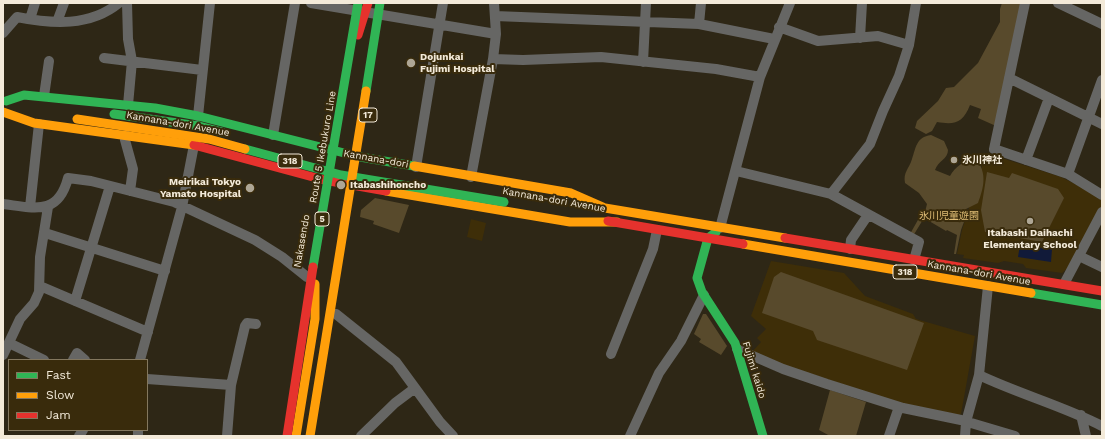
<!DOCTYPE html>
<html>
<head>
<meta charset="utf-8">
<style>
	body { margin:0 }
	#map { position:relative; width:1105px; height:439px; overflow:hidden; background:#2e2716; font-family:"Work Sans",sans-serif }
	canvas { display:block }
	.frame { position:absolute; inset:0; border:4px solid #f3ead9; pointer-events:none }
	.legend { position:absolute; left:8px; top:359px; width:140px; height:72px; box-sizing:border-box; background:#392b0c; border:1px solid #83775e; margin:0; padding:5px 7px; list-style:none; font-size:12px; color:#f3ead9 }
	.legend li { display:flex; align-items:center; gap:8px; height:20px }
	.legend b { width:20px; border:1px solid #83775e }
</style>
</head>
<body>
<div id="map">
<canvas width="1105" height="439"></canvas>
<div class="frame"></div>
<ul class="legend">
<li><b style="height:5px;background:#30b455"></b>Fast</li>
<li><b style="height:5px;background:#ff9f0a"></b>Slow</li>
<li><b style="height:5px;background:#e5322d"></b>Jam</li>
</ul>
</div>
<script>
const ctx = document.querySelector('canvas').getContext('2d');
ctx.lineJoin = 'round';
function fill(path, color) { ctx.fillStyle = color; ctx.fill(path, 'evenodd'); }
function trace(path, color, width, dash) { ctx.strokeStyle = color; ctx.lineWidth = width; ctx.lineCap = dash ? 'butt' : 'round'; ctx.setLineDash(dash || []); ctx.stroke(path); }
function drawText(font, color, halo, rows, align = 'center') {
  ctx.font = font + ' "Work Sans","Noto Sans JP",sans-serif'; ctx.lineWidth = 4; ctx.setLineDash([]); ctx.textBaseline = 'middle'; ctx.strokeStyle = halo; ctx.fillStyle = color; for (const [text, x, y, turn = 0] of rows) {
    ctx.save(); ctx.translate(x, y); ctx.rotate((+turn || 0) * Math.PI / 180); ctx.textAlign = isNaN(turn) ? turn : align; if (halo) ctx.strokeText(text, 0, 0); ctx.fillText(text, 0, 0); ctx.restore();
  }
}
fill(new Path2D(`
	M986,153l75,24 28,14 12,7v9l-32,60 -7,6 -36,-5 -3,-4 -19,-3 -6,2 -35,-5 1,-3 -7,-1 5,-24z
	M471,219l15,4 -4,18 -15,-4z
	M771,261l73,12 21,23 48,18 3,5 59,17 -14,78 -3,1 -58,-12 -111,-35 -37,-16 9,-10 -4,-4 9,-9 -15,-13z`), '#3e2e08');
fill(new Path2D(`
	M1002,3h20l-26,123 -18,-8 3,-9 -11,-4c-7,18 -15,20 -33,17l-5,9 -6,3 -11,-6 2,-7 21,-20 8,-13 8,-1 24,-24 22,-41v-13z
	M931,135l13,6 4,9c0,9 -10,11 -13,20l15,6c5,-10 16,-17 27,-16 10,14 7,27 1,43l-12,6 2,2 -7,19 -5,24h-2l3,-19 -10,-5 -1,1 -22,-13 -11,18 -3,-2 13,-23 2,1 2,-8 -8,-11 -14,-10c-2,-11 4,-14 7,-24 4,-11 4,-22 19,-24z
	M987,172l22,6 3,-5 46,16 6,9 -22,44 -57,-10 -4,-22z
	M375,198l34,7 -10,28 -26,-9 1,-3 -14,-4 1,-7z
	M781,272l143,51 -17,47 -90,-30 -4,-9 -51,-18 12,-36z
	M703,314h3l21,32 -6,9 -22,-13 2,-3 -7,-5z
	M830,390l36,12 -10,34h-26l-11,-6z`), '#584a2c');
fill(new Path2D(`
	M1020,245l32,4 -1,13 -33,-5z`), '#111a39');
trace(new Path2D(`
	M127,3l1,36 4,22 -4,44
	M311,3l185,31
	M1025,3l-31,146 74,25 34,21
	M1058,3l44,21
	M495,16l204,8 75,15
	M30,19l5,-16
	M57,22l7,-19
	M699,24l2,-21
	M779,27l39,14 60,-5 31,9
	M3,33l14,-16c35,7 73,10 102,-14
	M860,38l2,-35
	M104,58l98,12
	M493,59l30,1 78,-3 115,12 44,8
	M643,62l3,-59
	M1009,78l93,46
	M44,96l5,-35
	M198,116l12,-113
	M126,135l-1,5 8,29 -3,22
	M273,135l22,-132
	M1026,160l23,-62
	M416,167l27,-164
	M736,171l95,23 88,48 -5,18
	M1068,174l34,-94
	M471,177l22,-118 3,-25 -2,-31
	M831,194l39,-50 13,-33 16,-35 10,-31 7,-42
	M3,204c32,4 55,12 65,-26l23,3 83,21 81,38 27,17 25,20
	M30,207l9,-83
	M720,228l40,-151 30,-74
	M45,233l120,38
	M850,249l1,-9 17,-25
	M1079,256l23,11
	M1064,284l38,-72
	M40,286l108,46
	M75,301l35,-115
	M336,314l60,48 44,60 13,14
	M9,343l35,17
	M737,349l46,20 44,15 76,24 58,12 54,16
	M611,354l42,-105 4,-19
	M3,355l17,-36 14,-16 5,-11 1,-35 8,-50
	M73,360l4,-7 8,7
	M140,360l42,-153 12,-62
	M979,375c40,19 84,31 123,51
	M147,379l84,6 -4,51
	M231,385l14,-59 2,-3 9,1
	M1081,415l5,21
	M138,430v6
	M79,436l4,-6
	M361,436l34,-33 20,-15
	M630,436l29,-63 22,-32 23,-46
	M889,436l10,-29
	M965,436l1,-14 13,-47 9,-89`), '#666664', 10);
trace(new Path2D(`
	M6,101l18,-6 131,13 43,8 162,41 54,9
	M716,232l-8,6 -11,40 5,14 33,51 28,93
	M1031,293l71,12`), '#30b455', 9);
trace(new Path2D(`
	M3,112l31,11 160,22
	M414,166l157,27 32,14
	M386,191l184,31h47
	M593,206l192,32
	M743,244l288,49
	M296,436l19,-117v-35`), '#ff9f0a', 9);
trace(new Path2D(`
	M358,35l10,-32
	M194,145l130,35 62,11
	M608,221l135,23
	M785,238l317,53`), '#e5322d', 9);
trace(new Path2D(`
	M366,91l14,-88
	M114,114l85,12 23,6
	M245,149l96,26 163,27
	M313,267l45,-264`), '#30b455', 9);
trace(new Path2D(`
	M77,119l132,20 36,10
	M310,436l56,-345`), '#ff9f0a', 9);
trace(new Path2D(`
	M287,436l26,-169`), '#e5322d', 9);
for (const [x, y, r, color] of [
	[411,63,5,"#aea695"],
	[954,160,4,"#aea695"],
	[341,185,5,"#aea695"],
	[250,188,5,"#aea695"],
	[1030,221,4,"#aea695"]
]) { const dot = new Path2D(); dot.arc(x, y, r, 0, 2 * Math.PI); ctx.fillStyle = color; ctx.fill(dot); trace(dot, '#392b0c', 1.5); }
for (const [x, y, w] of [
	[368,115,18],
	[290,161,24],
	[322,219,14],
	[905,272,24]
]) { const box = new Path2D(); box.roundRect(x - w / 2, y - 7, w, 14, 3); ctx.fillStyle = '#392b0c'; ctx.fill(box); trace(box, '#f3ead9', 1); }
drawText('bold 9px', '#f3ead9', null, [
	["17",368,115],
	["318",290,161],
	["5",322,219],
	["318",905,272]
]);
drawText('bold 10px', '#f3ead9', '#392b0c', [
	["Dojunkai",420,57],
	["Fujimi Hospital",420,69],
	["氷川神社",962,160],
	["Meirikai Tokyo",241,182,"right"],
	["Yamato Hospital",241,194,"right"],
	["Itabashihoncho",350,185],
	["Itabashi Daihachi",1030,233,"center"],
	["Elementary School",1030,245,"center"]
], 'left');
drawText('10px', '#f3ead9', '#392b0c', [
	["Kannana-dori Avenue",178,124,10],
	["Route 5 Ikebukuro Line",323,147,-80],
	["Kannana-dori",376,159,10],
	["Kannana-dori Avenue",554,200,10],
	["Nakasendo",302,241,-80],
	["Kannana-dori Avenue",979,273,10],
	["Fujimi kaido",754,370,73]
]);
drawText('10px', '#e2bf77', '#392b0c', [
	["氷川児童遊園",949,216]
]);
</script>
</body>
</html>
